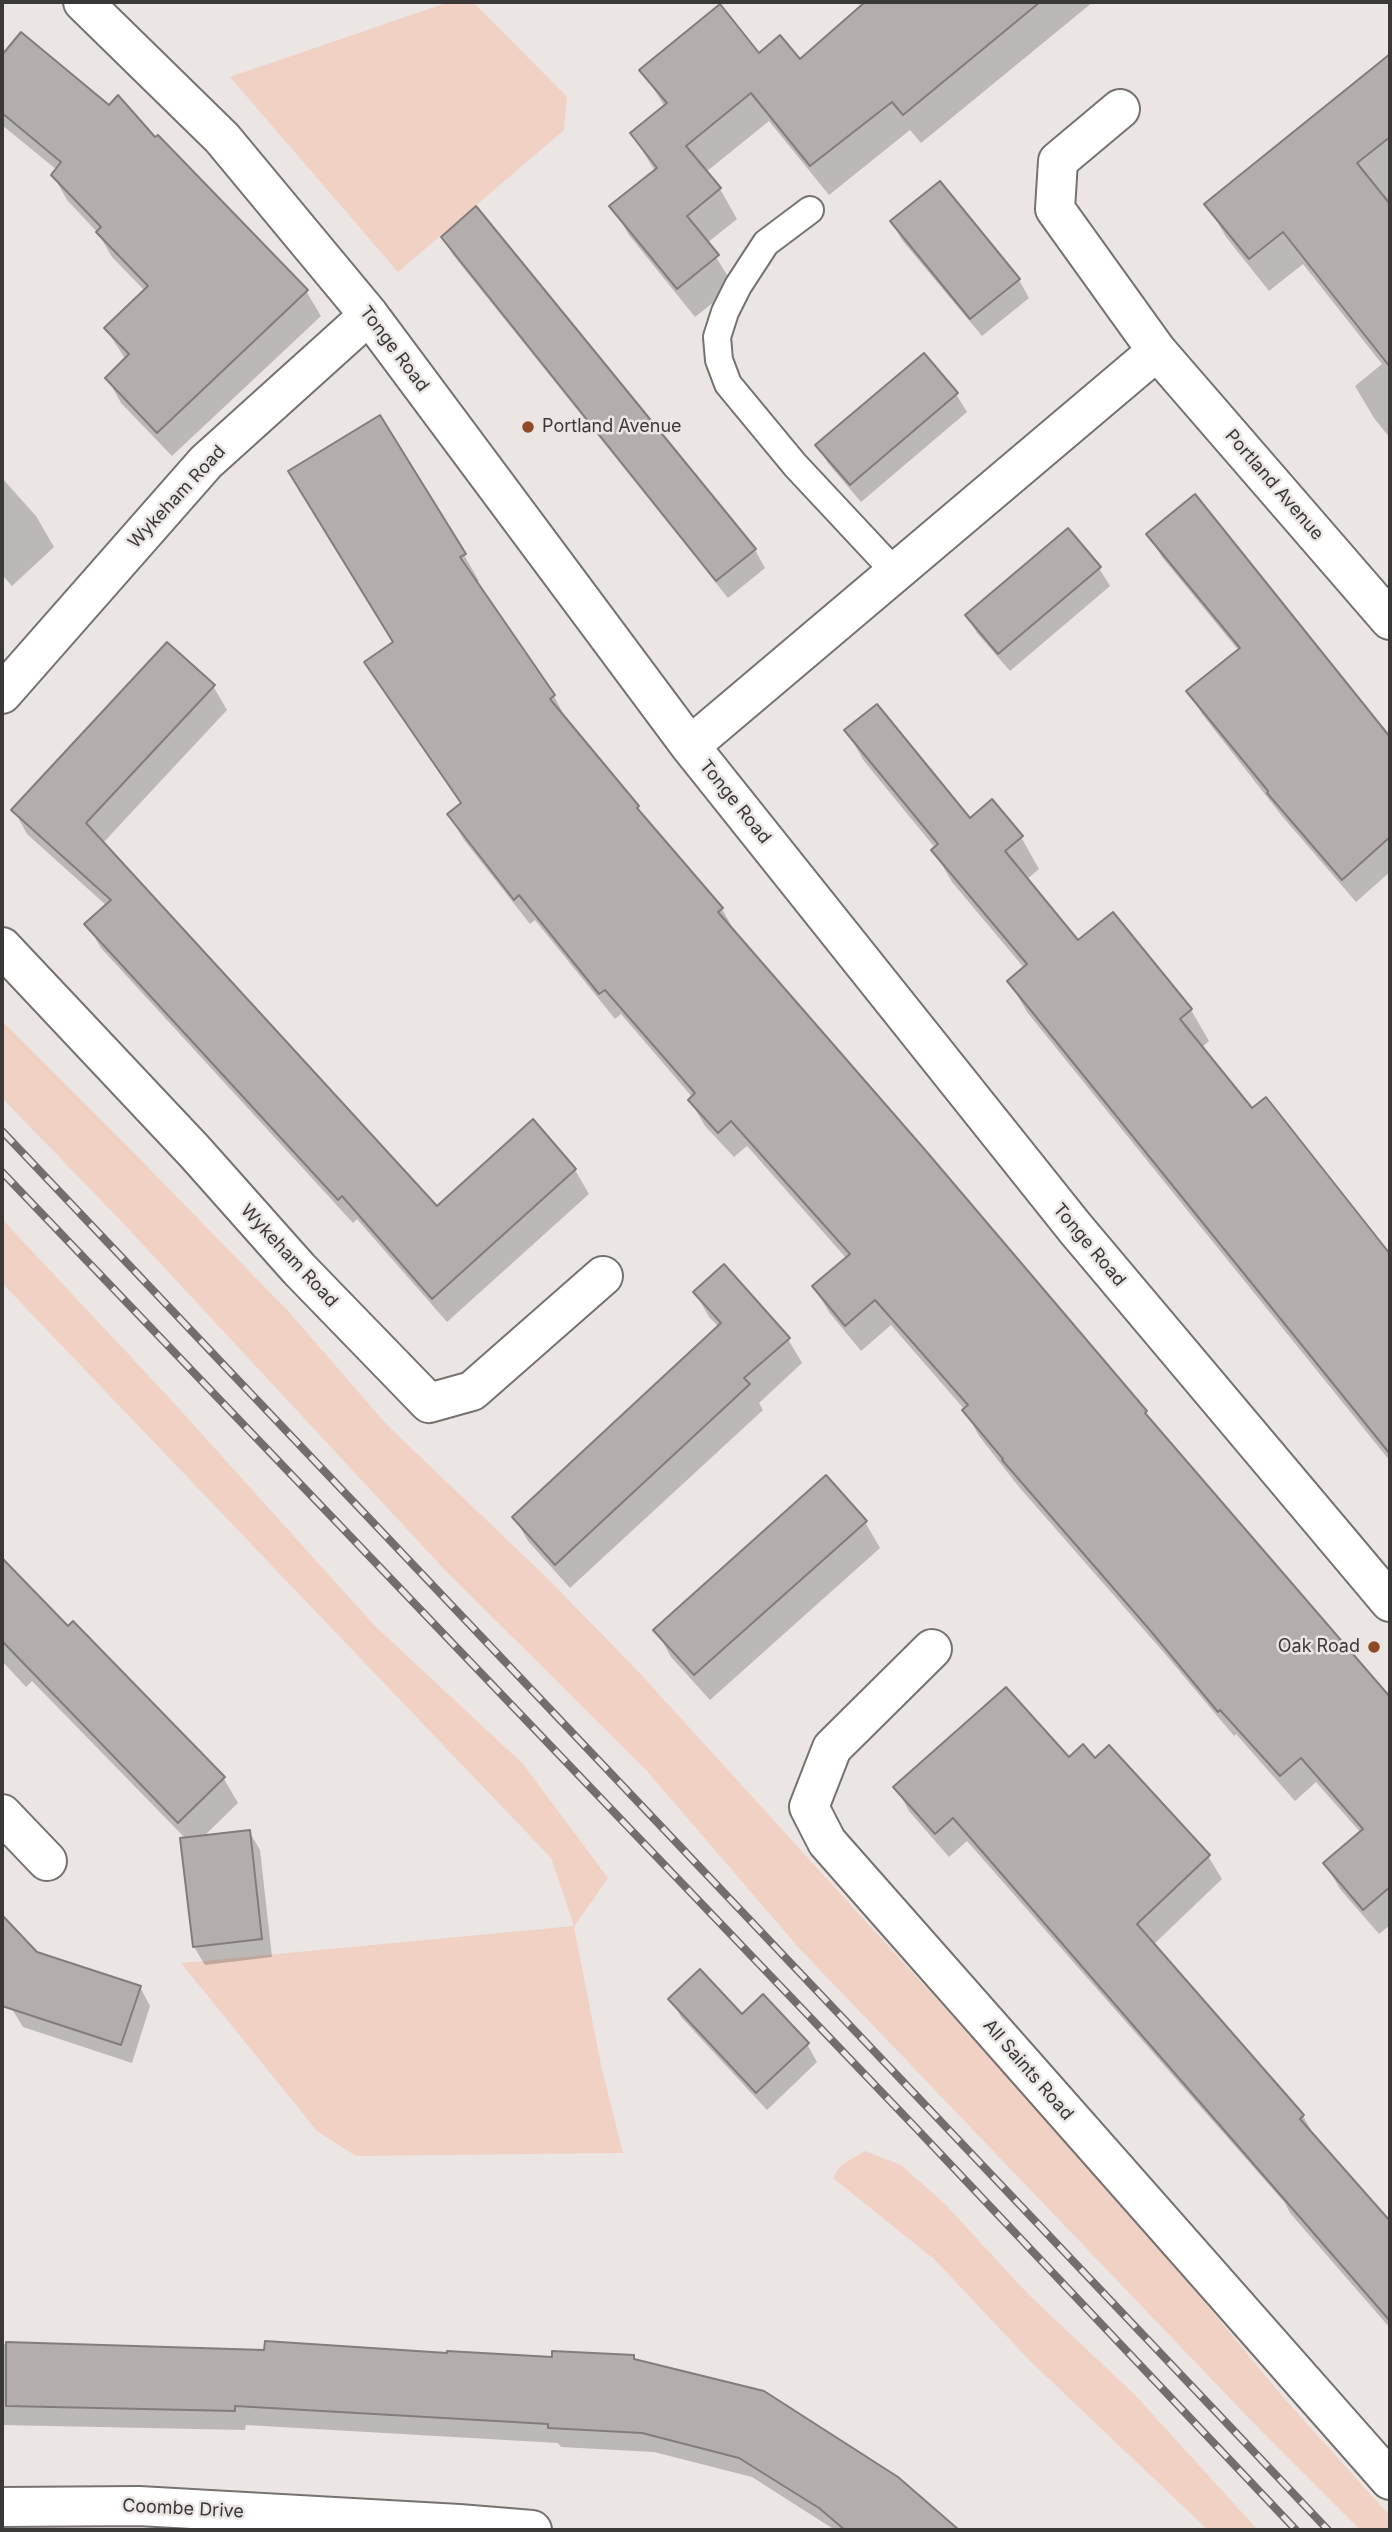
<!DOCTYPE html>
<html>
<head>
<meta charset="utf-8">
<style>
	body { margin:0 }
	#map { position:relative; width:1392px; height:2532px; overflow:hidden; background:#ebe6e4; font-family:Inter,sans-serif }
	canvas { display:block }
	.frame { position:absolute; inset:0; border:4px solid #3b3938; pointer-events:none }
</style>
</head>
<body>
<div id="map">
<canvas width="1392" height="2532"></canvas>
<div class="frame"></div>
</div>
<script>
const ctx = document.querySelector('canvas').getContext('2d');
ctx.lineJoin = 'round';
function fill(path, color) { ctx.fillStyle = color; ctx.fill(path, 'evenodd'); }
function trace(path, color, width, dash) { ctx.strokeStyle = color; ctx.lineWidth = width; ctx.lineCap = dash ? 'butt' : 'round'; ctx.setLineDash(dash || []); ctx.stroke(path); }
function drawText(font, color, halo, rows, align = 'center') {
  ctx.font = font + ' Inter,sans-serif'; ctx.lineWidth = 5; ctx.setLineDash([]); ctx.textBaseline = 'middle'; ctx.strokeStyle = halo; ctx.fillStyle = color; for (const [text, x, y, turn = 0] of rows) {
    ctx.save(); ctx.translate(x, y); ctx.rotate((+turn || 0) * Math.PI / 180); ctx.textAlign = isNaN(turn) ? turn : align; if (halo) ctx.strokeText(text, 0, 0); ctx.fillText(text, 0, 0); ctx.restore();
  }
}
fill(new Path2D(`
	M449,2h24l94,95 -3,33 -166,142 -168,-195z
	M2,1021l134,134 153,157 98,113 158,151 90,92 419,460 109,124 120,145 107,119v14h-30l-96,-96 -466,-487 -152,-177 -204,-203 -320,-345 -120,-124z
	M2,1219l171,183 201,223 149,139 85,114 -34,49 27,138 22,88 -267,3 -39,-25 -136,-168 393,-37 -23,-68 -549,-575z
	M865,2151l36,14 44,39 83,90 107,101 123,135h-50l-178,-169 -95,-101 -102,-82 7,-12z`), '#f0d1c4');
fill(new Path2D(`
	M868,2h225l-172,141 -11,-13 -81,65 -60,-74 -63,51 14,17 17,30 -30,24 27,43 -39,31 -66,-82 -17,-29 43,-35 -23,-37 33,-27 -23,-37 116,-15 42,7z
	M22,35l88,72 45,33 151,151 15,25 -149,140 -51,-53 -14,-25 19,-18 -20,-31 39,-38 -33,-34 -14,-24 -31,-33 -14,-25 4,-5 -55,-45v-67z
	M1390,56v382l-16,-20 -19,-32 27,-22 -79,-100 -34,27 -43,-54 -19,-33z
	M940,183l79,97 10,18 -47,38 -80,-96 -10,-18z
	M476,208l279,342 10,18 -37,30 -275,-343 -10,-18z
	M956,394l11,18 -106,90 -33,-39 -11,-18z
	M379,418l85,137 15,26 -3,2 78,113 14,27 70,84 6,12 78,90 14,25 409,478 7,11 238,277v225l-11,9 -39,-45 -15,-26 36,-30 -45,-51 -21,19 -59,-67 -2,2 -68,-81 -147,-168 -40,-51 -14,-26 -74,-85 -30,26 -32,-39 -15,-25 33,-28 -100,-113 -13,11 -29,-31 -15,-26 3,-2 -72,-84 -6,5 -80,-99 -5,4 -66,-84 -15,-25 13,-11 -81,-116 -14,-26 27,-19z
	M2,478l34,38 18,31 -42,39 -10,-11z
	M1194,497l196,243v132l-34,30 -74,-86 -80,-102 -13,-23 50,-40 -77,-94 -14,-23z
	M1099,568l11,18 -100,85 -33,-38 -10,-17z
	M213,686l14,24 -125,134 334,364 96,-86 43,48 14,24 -142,128 -90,-103 -4,4 -252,-275 -14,-24 20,-18 -80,-72 -13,-24z
	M846,730l124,90 51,17 18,32 -13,11 52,62 35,-28 78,96 18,31 -8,7 51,63 134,141 4,-3v212l-363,-449 -18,-31 16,-12 -73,-87 -18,-31 2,-2 -72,-88z
	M695,1292l93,47 14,24 -43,40 4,7 -193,178 -42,-47 -14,-24 205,-190 -10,-10z
	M865,1522l15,26 -170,152 -39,-43 -15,-27z
	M2,1560l66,69 5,-6 151,156 14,24 -35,34 46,-6 11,19 12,107 -67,8 -11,-18 -8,-108 -154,-158 -6,6 -24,-26z
	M1069,1759l26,1 113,96 14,23 -69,66 150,171 13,23 74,85v104l-100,-115 -5,-10 -318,-362 -18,16 -40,-46 -13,-24z
	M2,1918l34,36 104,33 10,19 -18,57 -109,-36 -11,-18 3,-7 -13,-14z
	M671,1999l71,18 65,27 10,18 -50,48 -86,-93z
	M2,2344l551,14 80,-1 3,4 261,118 59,51h-121l-83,-53 -98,-25 -93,-5 -3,-4 -312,-18 -1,5 -243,-5z`), '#0003');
const building = new Path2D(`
	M865,2h175l-137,113 -11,-13 -82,64 -59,-73 -65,53 35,42 -34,28 32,39 -42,34 -68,-83 48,-38 -27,-35 37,-30 -28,-33 81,-66 39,49 21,-18 20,24z
	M21,32l88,73 9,-10 37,42 3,-2 150,155 -151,143 -52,-55 24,-24 -25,-26 44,-42 -52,-54 5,-5 -50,-52 10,-13 -59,-49v-58z
	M1390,54v83l-33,26 33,41v163l-107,-135 -34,27 -45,-55z
	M940,181l80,98 -50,40 -80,-98z
	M476,206l280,343 -40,32 -275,-344z
	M924,353l34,40 -108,92 -35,-40z
	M380,415l86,139 -6,3 95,138 -5,4 89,107 -2,2 86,100 -5,4 208,239 221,260 -2,2 245,284v190l-27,23 -40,-47 40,-34 -62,-71 -21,18 -60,-66 -2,2 -69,-83 -147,-169 1,-1 -41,-49 6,-5 -93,-105 -30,26 -33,-40 38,-32 -119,-133 -13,12 -30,-33 7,-7 -90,-103 -6,4 -80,-99 -5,5 -67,-86 14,-11 -97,-141 29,-20 -105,-171z
	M1195,494l195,243v100l-48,43 -75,-87 1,-2 -82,-100 54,-43 -94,-114z
	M1068,528l33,39 -103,87 -33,-39z
	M167,642l48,43 -129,138 351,383 96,-87 43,50 -144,130 -90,-103 -4,4 -254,-276 27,-24 -100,-90z
	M877,704l93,114 22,-19 31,37 -18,15 73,89 35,-28 79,97 -12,10 72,89 14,-11 124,157v200l-383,-473 20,-17 -96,-114 7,-6 -94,-114z
	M724,1264l66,74 -46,40 6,6 -195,181 -43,-48 209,-194 -28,-31z
	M826,1475l41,46 -173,154 -41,-45z
	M2,1558l66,68 5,-5 152,156 -47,46 -176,-182z
	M1006,1687l63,70 14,-13 12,14 14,-13 101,110 -73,69 167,191 -4,4 90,102v100l-437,-503 -18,16 -42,-47z
	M250,1830l12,109 -69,8 -13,-109z
	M2,1915l35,37 104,34 -20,59 -119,-39z
	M700,1969l42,45 21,-20 46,49 -53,50 -88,-94z
	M265,2341l182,12v-2l105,6v-6l82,4v4l130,32 134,86 61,53h-114l-26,-22 -80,-50 -97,-25 -94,-5v-4l-313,-18v5l-229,-5v-64l258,8z`);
fill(building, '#b3aeac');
trace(building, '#827d7b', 2);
const service = new Path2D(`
	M810,210l-44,33 -28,43 -13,26 -8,25 2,23 9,24 67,81 100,107`);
const minor = new Path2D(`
	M83,2l139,136 147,177 321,431 385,482 315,374
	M1120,109l-62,52 -3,48 102,142 233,269
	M2,694l204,-232 163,-147
	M690,746l467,-395
	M2,947l193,205 104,117 130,134 43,-12 131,-115
	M932,1649l-100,99 -23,59 18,35 563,638
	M2,1814l45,47
	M2,2507l137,-1 320,18 73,6`);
trace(service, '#767270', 30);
trace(minor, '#767270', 42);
trace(service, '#fff', 26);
trace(minor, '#fff', 38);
const rail = new Path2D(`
	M2,1131l1326,1399
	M2,1172l913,955 381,403`);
trace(rail, '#716e6d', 8);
trace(rail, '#ebe6e4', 5, [16]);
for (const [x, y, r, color] of [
	[528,427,7,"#904925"],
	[1374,1647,7,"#904925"]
]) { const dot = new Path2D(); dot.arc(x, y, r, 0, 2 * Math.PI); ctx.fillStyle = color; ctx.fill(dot); trace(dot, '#ebe6e4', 2.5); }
drawText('18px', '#3b3938', '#ebe6e4', [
	["Tonge Road",394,349,53],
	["Portland Avenue",1274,485,49],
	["Wykeham Road",177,497,-47],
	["Tonge Road",735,802,51],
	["Tonge Road",1089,1245,50],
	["Wykeham Road",289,1256,47],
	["All Saints Road",1028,2070,49],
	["Coombe Drive",183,2509,3]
]);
drawText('18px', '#3b3938', '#ebe6e4', [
	["Portland Avenue",542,427],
	["Oak Road",1360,1647,"right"]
], 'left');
</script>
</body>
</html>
